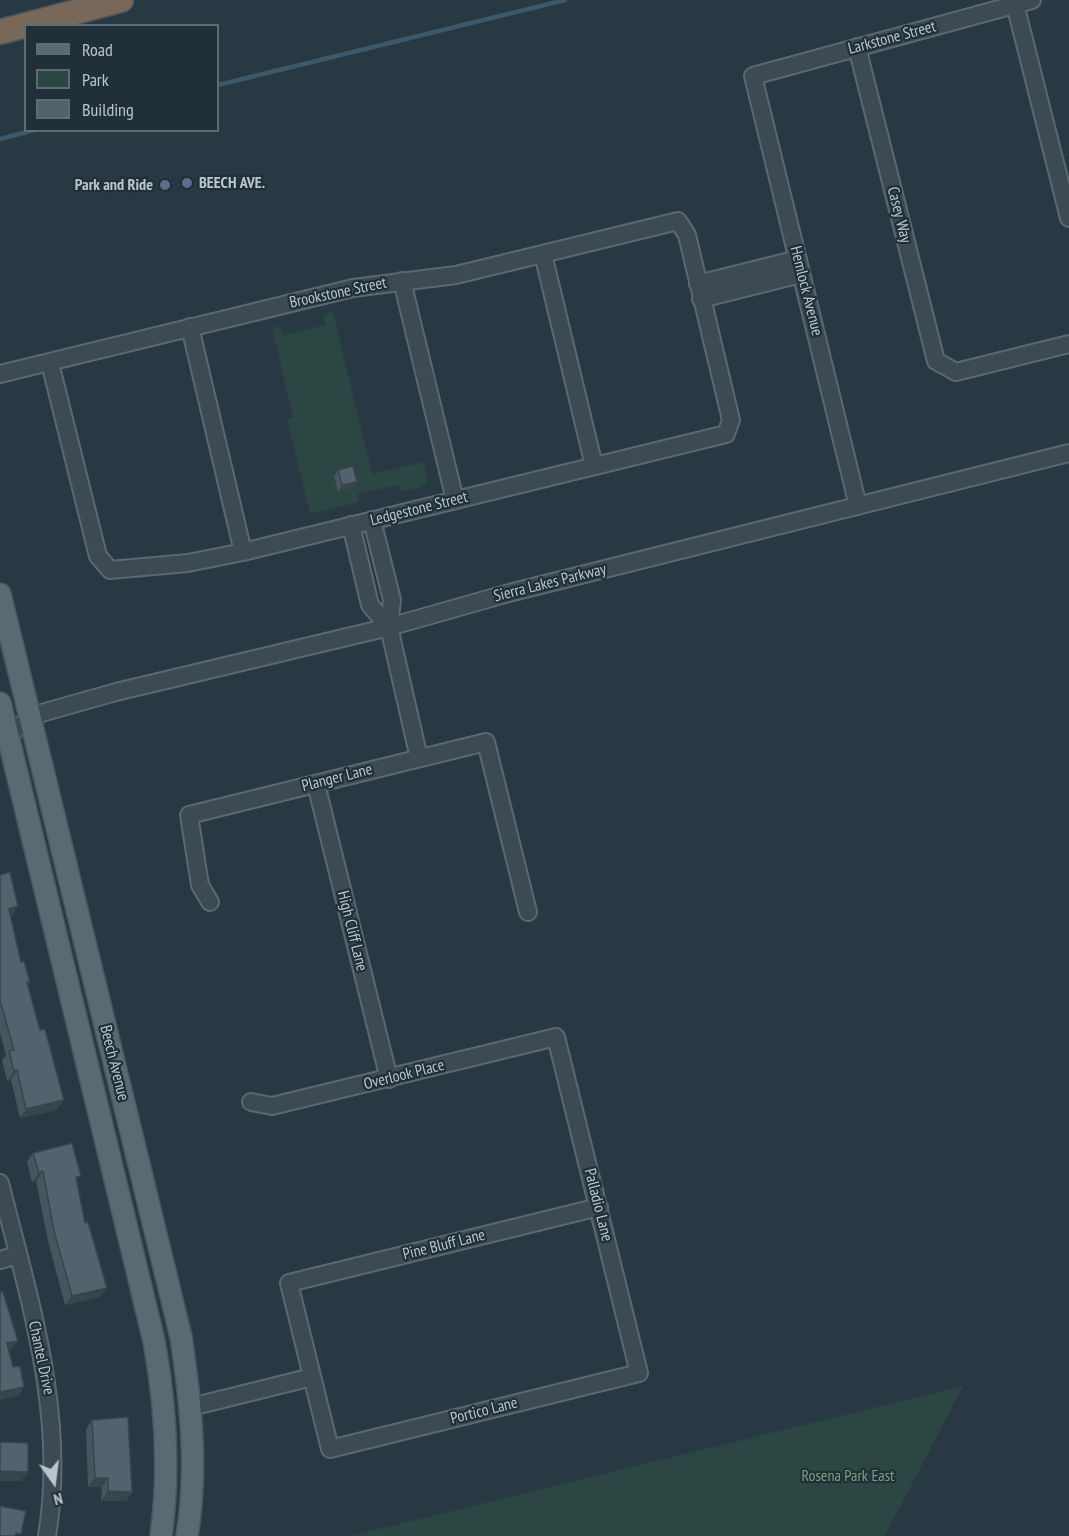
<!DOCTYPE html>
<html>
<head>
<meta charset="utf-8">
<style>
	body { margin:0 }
	#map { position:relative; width:1069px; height:1536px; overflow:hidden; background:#283943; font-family:"PT Sans Narrow",sans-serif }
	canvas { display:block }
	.legend { position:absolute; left:24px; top:24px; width:195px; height:108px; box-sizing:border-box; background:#212f38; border:2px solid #5e6b73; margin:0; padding:8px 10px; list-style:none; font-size:18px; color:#bac5cc }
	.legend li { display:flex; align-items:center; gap:12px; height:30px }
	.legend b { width:30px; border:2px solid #5e6b73 }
	.north { position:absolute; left:24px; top:1452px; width:60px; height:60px; -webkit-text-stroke:4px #212f38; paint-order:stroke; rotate:166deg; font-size:16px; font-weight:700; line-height:24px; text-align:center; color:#bac5cc }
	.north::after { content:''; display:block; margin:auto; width:21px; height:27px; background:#bac5cc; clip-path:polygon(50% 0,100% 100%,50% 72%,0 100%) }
</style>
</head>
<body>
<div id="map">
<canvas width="1069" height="1536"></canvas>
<ul class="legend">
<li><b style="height:8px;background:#5b6973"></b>Road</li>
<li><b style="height:16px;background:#2b4643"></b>Park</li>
<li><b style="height:16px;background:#52636e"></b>Building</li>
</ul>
<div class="north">N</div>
</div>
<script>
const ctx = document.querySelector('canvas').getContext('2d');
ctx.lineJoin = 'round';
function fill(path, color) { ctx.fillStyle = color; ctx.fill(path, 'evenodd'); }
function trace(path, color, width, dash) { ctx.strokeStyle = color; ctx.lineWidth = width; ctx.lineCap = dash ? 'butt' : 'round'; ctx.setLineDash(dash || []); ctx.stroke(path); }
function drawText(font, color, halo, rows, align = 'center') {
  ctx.font = font + ' "PT Sans Narrow",sans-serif'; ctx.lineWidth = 4.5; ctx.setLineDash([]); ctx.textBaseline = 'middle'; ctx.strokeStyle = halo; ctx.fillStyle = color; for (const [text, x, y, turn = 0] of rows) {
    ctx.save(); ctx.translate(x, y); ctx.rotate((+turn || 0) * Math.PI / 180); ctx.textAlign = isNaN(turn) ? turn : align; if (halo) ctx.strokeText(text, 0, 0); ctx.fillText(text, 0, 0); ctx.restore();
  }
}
fill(new Path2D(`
	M333,312l39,162 52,-12 4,17 -6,8 -21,5 -3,-7 -40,9 1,8 -49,12 -23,-95 6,-2 -21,-89 9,-2 2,9 43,-10 -2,-10z
	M963,1386l-78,150h-535z`), '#2b4643');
trace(new Path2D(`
	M218,85l347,-85
	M0,139l34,-9`), '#3d586a', 4.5);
const minor = new Path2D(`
	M1015,4l54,214
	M857,47l79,314 20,11 113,-28
	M543,254l51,212
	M402,281l53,219
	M698,284l100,-25
	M701,299l100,-25
	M190,327l53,225
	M0,374l353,-86 103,-13 222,-54 9,14 44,185 -5,14 -483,118 -55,11 -78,7 -12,-14 -48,-193
	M858,506l-105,-430 279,-76
	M372,520l20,80 -3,27 30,131
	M351,525l19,80 19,22
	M0,738l8,-2 23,-20 85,-24 273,-65 120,-34 560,-140
	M316,784l73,295
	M210,902l-10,-17 -11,-70 297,-73 42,170
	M251,1102l21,4 284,-69 83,336 -309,76 -41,-166 310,-76
	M0,1183c29,116 67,232 47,353
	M0,1260l18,-5
	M191,1407l121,-30`);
const major = new Path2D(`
	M0,594l181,743c10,66 17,133 6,199
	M0,703l154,638c12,65 16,129 7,195`);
const highway = new Path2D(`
	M0,32l121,-32`);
trace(minor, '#5b6870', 20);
trace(major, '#49565f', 24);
trace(highway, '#47555d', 27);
trace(minor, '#3d4a53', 16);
trace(major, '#5b6973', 21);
trace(highway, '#79675a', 24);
fill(new Path2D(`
	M338,470l19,12 -4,6 -15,4 -4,-16z
	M0,875l12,41h-1l10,46 9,20 -2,3 29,125 -37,8 -9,-38 -4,1 -5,-21 4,-5 -6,-22z
	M33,1153l44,29 23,115 -35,8 -17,-64 -12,-60 -4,1 -5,-20z
	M92,1420l40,72 -6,9h-25l1,-14h-14l-2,-58z`), '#47555f');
fill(new Path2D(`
	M357,482l-4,6 -15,4 4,-7z
	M18,906l-6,10 -10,2 7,-9z
	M17,1070l-6,10 -4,1 7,-10z
	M64,1100l-7,10 -37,8 6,-9z
	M43,1171l-7,10 -4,1 7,-9z
	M107,1288l-7,9 -35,8 7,-9z
	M18,1341l-7,9 -11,3 7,-10z
	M24,1387l-6,9 -18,4v-8z
	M0,1471l28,1 -7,9h-21z
	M95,1478h13l-6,9h-14z
	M108,1491l24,1 -6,9h-25z`), '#39454d');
const building = new Path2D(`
	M353,466l4,16 -15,3 -4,-15z
	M10,872l8,34 -9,3 12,53 3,-1 6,21h-3l13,48 5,-1 19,71 -38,9 -9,-39 -3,1 -5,-20 5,-1 -14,-50v-125z
	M72,1143l9,33 -5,1 9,46 3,-1 19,66 -35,8 -18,-65 -11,-60 -4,2 -6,-20z
	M0,1292h3l15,49 -11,2 6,24 7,-1 4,21 -24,5z
	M128,1417l4,75 -24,-1v-13h-13l-3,-58z
	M0,1442l28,1v29l-28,-1z
	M0,1506l26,5 -5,23 -5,-1 -1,3h-15z`);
fill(building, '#52636e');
trace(building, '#39454d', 1.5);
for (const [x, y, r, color] of [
	[187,183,6,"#5c6f8a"],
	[165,185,6,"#5c6f8a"]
]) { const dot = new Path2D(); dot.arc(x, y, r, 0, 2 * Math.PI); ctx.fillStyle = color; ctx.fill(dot); trace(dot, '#212f38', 2); }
drawText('16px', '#bac5cc', '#212f38', [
	["Larkstone Street",892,38,-15],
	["Casey Way",899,215,76],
	["Hemlock Avenue",806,291,76],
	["Brookstone Street",338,293,-12],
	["Ledgestone Street",419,509,-14],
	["Sierra Lakes Parkway",550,583,-14],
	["Planger Lane",337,778,-14],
	["High Cliff Lane",352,931,76],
	["Beech Avenue",114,1063,76],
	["Overlook Place",404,1075,-14],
	["Palladio Lane",598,1205,76],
	["Pine Bluff Lane",444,1245,-14],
	["Chantel Drive",41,1358,78],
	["Portico Lane",484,1411,-14]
]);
drawText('bold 16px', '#bac5cc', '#212f38', [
	["BEECH AVE.",199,183],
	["Park and Ride",153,185,"right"]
], 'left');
drawText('16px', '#79a27b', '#212f38', [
	["Rosena Park East",848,1476]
]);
</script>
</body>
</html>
